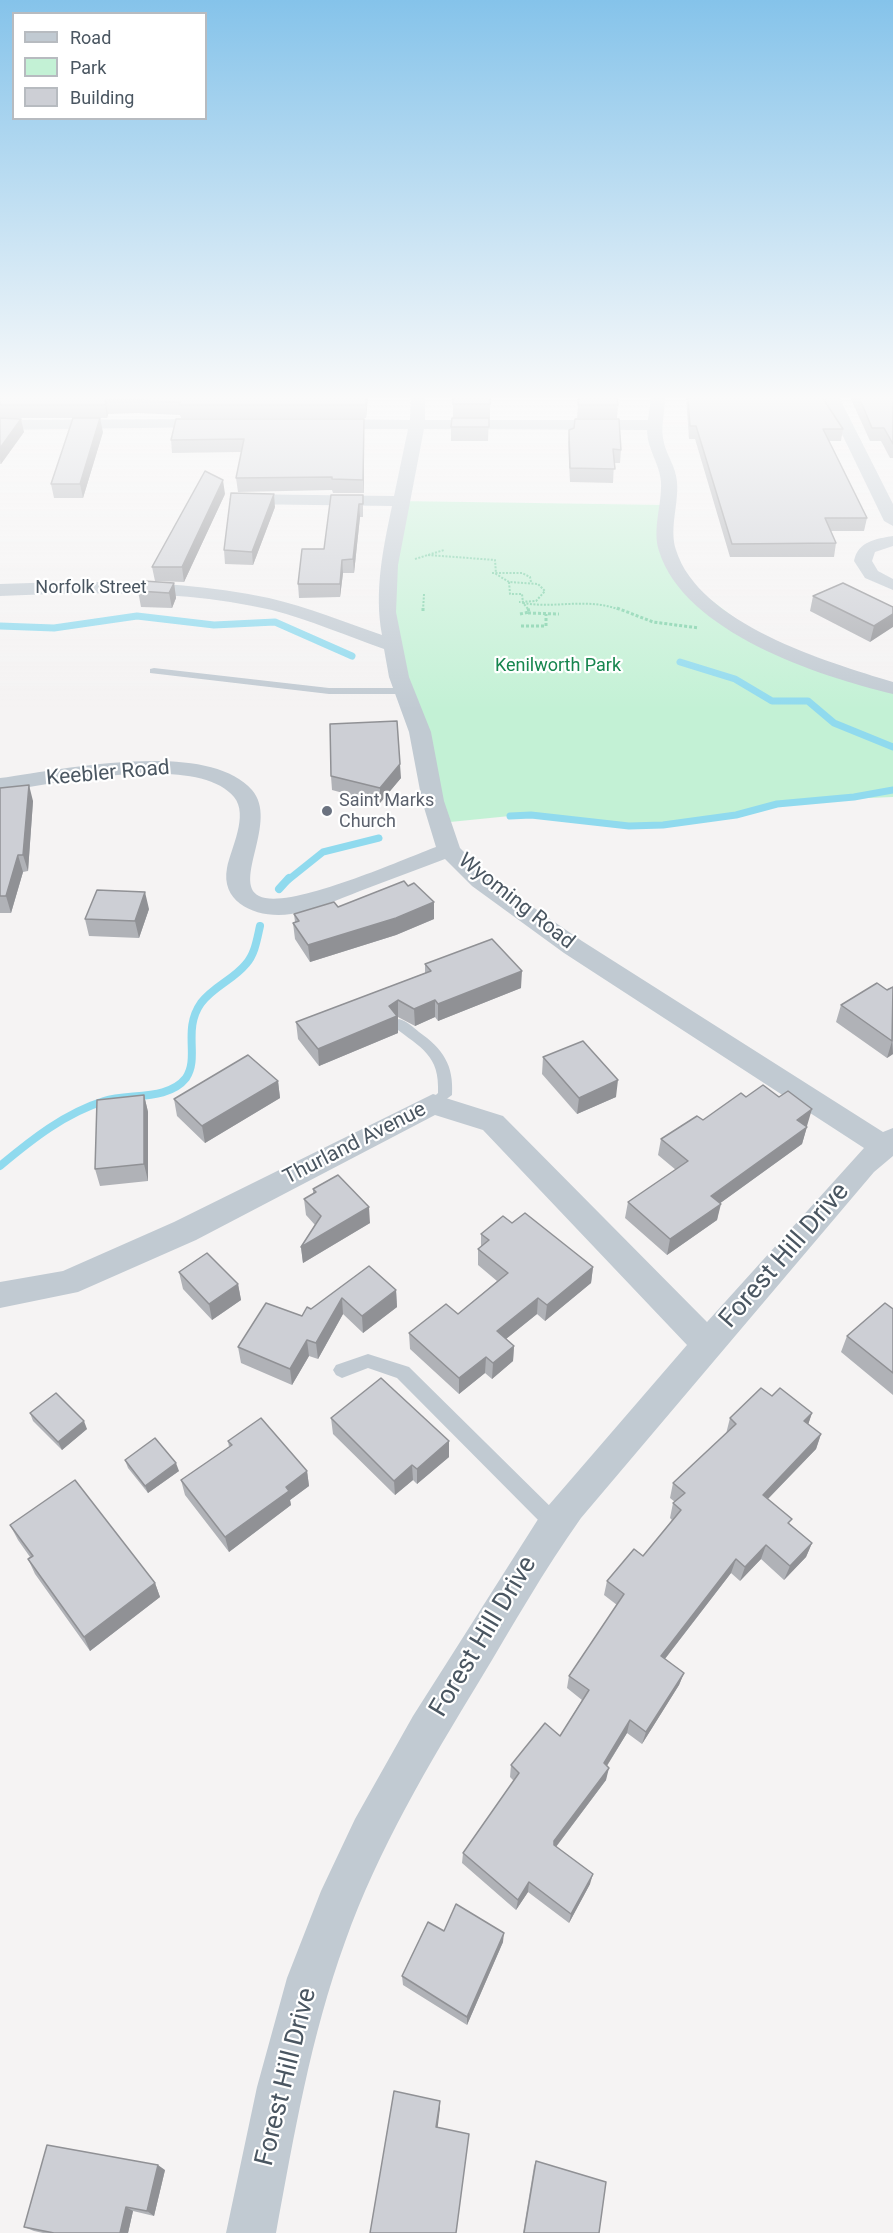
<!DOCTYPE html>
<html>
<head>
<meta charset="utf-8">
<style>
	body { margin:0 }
	#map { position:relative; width:893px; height:2233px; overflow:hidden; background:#f5f3f3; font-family:Roboto,sans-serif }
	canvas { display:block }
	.legend { position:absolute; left:12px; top:12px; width:195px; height:108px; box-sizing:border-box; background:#fff; border:2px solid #b7bbc0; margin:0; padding:8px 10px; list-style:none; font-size:18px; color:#4a5661 }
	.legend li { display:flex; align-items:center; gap:12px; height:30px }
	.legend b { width:30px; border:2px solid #b7bbc0 }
</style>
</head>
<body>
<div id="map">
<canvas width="893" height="2233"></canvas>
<ul class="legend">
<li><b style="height:8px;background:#c1cad2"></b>Road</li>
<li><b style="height:16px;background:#c3f1d5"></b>Park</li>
<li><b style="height:16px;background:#cdcfd5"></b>Building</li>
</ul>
</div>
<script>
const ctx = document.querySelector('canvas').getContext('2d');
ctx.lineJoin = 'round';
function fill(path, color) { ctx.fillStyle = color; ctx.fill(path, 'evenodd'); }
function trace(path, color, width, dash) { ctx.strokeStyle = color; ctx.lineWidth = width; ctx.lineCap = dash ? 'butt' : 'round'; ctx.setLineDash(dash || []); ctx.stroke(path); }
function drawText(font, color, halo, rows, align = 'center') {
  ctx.font = font + ' Roboto,sans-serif'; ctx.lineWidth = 4.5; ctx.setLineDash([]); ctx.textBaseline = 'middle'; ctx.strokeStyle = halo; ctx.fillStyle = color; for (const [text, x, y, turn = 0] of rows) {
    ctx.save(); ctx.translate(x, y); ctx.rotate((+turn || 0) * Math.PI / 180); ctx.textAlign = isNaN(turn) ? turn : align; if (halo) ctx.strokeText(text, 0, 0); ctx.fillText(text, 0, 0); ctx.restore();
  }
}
fill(new Path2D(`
	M400,501l267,4 12,71 85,64 129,48v109l-97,4 -133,24 -153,-9 -70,7 -49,-178z`), '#c3f1d5');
trace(new Path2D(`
	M0,626l54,2 83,-12 77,9 61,-3 77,34
	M680,662l55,17 37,22h36l26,22 59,24
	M510,816l21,-1 98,11 34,-1 73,-10 41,-11 77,-7 39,-7
	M288,880l35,-28 56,-14`), '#90daee', 7);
trace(new Path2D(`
	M279,889l10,-11
	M0,1166c31,-26 65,-53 104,-65 25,-8 64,0 82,-23 14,-21 -4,-48 15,-75 13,-17 32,-23 45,-39 9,-10 11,-25 14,-38`), '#90daee', 8);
trace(new Path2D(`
	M428,555l67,5 1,14 13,8 29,2 7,7 -9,10 -17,1
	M415,559l29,-9
	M492,573h30l8,4 1,5
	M509,582l1,12h12l1,9 6,7
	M523,603c32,6 65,-6 97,7
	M423,610l1,-16`), '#7ad0a6', 2, [2, 1.5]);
trace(new Path2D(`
	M617,608l36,14 46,6
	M423,611v-3
	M528,613l31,1
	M520,614l9,-2 -1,-4
	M521,626h25v-12`), '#7ad0a6', 3, [3, 2]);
fill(new Path2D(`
	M154,668l175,20h74l5,3 -5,3h-74l-179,-21v-4z
	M399,1019c8,2 14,8 20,13 24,17 35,33 33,63l-19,14 -7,-5 12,-11c2,-38 -17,-45 -44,-66l-2,-3 2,-3z
	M368,1354l41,13 153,151 3,6 -3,6 -7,3 -7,-3 -151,-152 -29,-10 -26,10 -6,-3 -3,-5 3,-5z`), '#c1cad2');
fill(new Path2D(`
	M411,397h14v23h223l3,-23h14c0,16 -5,31 -1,46 3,13 12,24 13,39 2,22 -8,46 -1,68 23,74 151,112 217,132v12c-75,-18 -209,-62 -234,-143 -7,-22 3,-46 2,-69 -1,-18 -14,-33 -14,-52l-223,-1 -26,136 -2,47 13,65 22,55 13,69 16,47 28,28 94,65 301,191 10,-4v28l-19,16 -293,346c-37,52 -68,107 -101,162 -51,84 -102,169 -135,262 -34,93 -51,193 -69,291h-50l31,-146 30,-109 34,-87 34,-72 58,-103 129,-203 145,-168 -204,-215 -48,-15 -239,125 -118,52 -78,16v-26l63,-11 111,-49 259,-128 70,22 204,206 157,-174 -300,-195 -92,-67 -27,-27c-28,11 -57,21 -85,32 -23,9 -45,19 -69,23 -31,5 -71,-9 -64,-46 4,-20 22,-53 7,-71 -37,-45 -182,-13 -234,-5v-14c60,-8 207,-40 252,12 27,31 -20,92 7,106 29,15 144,-37 177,-49l-14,-46 -13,-69 -20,-55 -5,-28c-37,-13 -74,-29 -112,-39 -89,-21 -181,-18 -272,-14v-12c90,-3 180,-5 269,14 39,9 75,24 113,37 -8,-44 1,-86 10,-129l-155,-2 -8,-5 8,-5 157,2 14,-67h-83l-8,-5 8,-5 85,1z
	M824,397h15l54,107v22l-9,-5z
	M212,419l5,2 3,3 -3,3 -217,3v-10z
	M893,536v10l-18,6 -3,9 6,10 15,8v11l-28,-12 -11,-17c4,-20 22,-22 39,-25z`), '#c1cad2');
fill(new Path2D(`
	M0,397h368l-2,21h-185l-1,-3 -42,-2 -30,1 -1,4h-105l22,14 -23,32h-1z
	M453,397h37v21h-37z
	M686,397h136l21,32 -2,12h-12l38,77 -3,13h-33l5,12 -2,14h-104l-35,-118h-6z
	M850,397h43v61h-3l-9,-17h-11z
	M578,405h40l-1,13h-40z
	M489,418l-1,23h-37v-14z
	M364,419v74h-31l-1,-3 -94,2 -2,-14 5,-26 -69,1 -1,-13z
	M574,428l47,22 -1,13h-6l-1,20 -43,-1 -2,-39 1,-13z
	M103,432l-20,66h-29l-3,-14z
	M225,494l-41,88 -29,-1 -3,-14z
	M363,495v22h-3l-6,56h-11l-3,24 -41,1 -1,-14z
	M275,507l-22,58 -28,-1 -1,-14z
	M174,583l2,15 -4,10 -31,-1 -3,-16z
	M813,596l80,11 -23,35 -60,-31z
	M331,776l70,2 -21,25 -48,-13z
	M0,788l33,13 -5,70 -5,1 -12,41h-11z
	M338,907l96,12 -38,16 -86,27 -15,-23 -2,-16 2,-1 -1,-8z
	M149,909l-10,29 -50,-2 -4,-17z
	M425,964l96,24 -83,33 -3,-4 -20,9 -17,-9h-1l1,16 -79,33 -21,-27 -2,-17 129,-49z
	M893,987v67l-6,4 -51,-36 5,-17z
	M543,1057l73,40 -39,17 -35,-40z
	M278,1081l2,17 -75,45 -28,-27 -3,-17z
	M144,1095l4,17v69l-48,5 -5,-17z
	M746,1097l61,29 -5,18 -82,59 -3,17 -50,35 -42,-37 3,-16 48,-32 -18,-15 3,-16 42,-19z
	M313,1189l57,34 -67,40 -2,-16 14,-22 -9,-10 -2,-16 9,-5z
	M512,1223l81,44 -2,16 -46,38 -8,-7 -31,25 8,7 -1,15 -21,18 -7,-6 -26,21 -49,-45 -1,-16 49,-19 39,-33 -19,-16v-16l3,-2v-13z
	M369,1266l27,24 1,17 -34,26 -20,-19 -25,45 -9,-3 -17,29 -51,-22 -3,-16 64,-31z
	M179,1272l59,12 3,16 -29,20 -29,-31z
	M893,1309v86l-52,-43 6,-16z
	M772,1396l40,17 -4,11 13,10 -5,15 -48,50 22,25 22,19 -6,14 -22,23 -23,-21 -21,22 -9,-8 -66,86 19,14 -5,12 -37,59 -15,-11 -20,33 -1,14 -50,67 34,37 -21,39 -41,-31 -12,18 -54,-47 1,-10 51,-72 -4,-4 1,-12 49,-29 22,-36 -15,-12 2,-12 48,-71 -13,-10 3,-14 36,-25 29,-36 -2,-2 3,-15 2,-1 -5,-4 3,-15 53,-49 4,-16z
	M30,1413l57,16 -25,21 -29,-29z
	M331,1418l118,23v16l-32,27 -4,-4 -18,15 -62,-61z
	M228,1441l79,30 2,15 -19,14 1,5 -62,47 -44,-57 -4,-15 48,-33z
	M125,1460l54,11 -31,22 -20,-25z
	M10,1525l145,58 5,14 -70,54 -55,-77 -7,-15 2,-2 -12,-17z
	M444,1931l59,11 -36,83 -64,-40 -1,-9z
	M536,2161l63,72h-76l11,-67z
	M165,2170l-11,46 -21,-5 -5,22h-85l-9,-2 -10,-4z`), '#b0b2b7');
fill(new Path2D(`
	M366,397h2l-2,21z
	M106,400l2,14 -1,4 -2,-13z
	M100,418l3,14 -20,66 -3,-14z
	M21,419l3,13 -23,32 -1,-5v-11z
	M364,419v74l-1,-13z
	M223,480l2,14 -41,88 -2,-15z
	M274,494l1,13 -22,58 -1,-13z
	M359,504l1,13 -6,56 -1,-14z
	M342,560l1,13 -3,24v-13z
	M174,583l2,15 -4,10 -3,-15z
	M893,614v13l-23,15 4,-16z
	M400,764l1,14 -21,25v-15z
	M29,785l4,16 -5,70 -5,-16z
	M18,855l5,17 -12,41 -5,-17z
	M145,892l4,17 -10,29 -4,-17z
	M434,902v17l-38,16 -86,27 -2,-17z
	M522,971l-1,17 -83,33v-17z
	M398,1000v33l-79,33 -1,-17z
	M435,1000v17l-20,9 -1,-17z
	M892,1041l1,13 -6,4z
	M618,1080l-2,17 -39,17 2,-16z
	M278,1081l2,17 -75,45 -3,-17z
	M144,1095l4,17v69l-4,-17z
	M812,1109l-5,17 -14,11 4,-17z
	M807,1127l-5,17 -94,68 3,-16z
	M721,1204l-4,16 -50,35 3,-16z
	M369,1207l1,16 -67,40 -2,-16z
	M593,1267l-2,16 -46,38 2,-16z
	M238,1284l3,16 -29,20 -3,-16z
	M396,1290l1,17 -34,26 -1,-17z
	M342,1298l1,16 -25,45 -2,-16z
	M538,1298l-1,16 -41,33 1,-16z
	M307,1340l2,16 -17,29 -2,-16z
	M514,1346l-1,15 -21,18 1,-16z
	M486,1357l-1,16 -26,21v-16z
	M812,1413l-5,15 -3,-7z
	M84,1421l3,8 -25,21 -4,-8z
	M821,1434l-5,15 -58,60 5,-14z
	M449,1441v16l-32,27v-15z
	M176,1463l3,8 -31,22 -3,-7z
	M412,1465l1,15 -18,15 -1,-14z
	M307,1471l2,15 -19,14 1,5 -62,47 -4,-15 61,-50z
	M812,1543l-6,14 -22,23 6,-14z
	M766,1545l-5,14 -21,22 5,-14z
	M736,1559l-5,14 -74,96 4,-13z
	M155,1583l5,14 -70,54 -6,-14z
	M684,1673l-5,12 -37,59 4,-12z
	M630,1720l-3,13 -26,42 3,-12z
	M609,1768l-3,12 -54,72 2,-11z
	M593,1874l-3,10 -21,39 2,-9z
	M529,1882l-1,10 -12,18 2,-10z
	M504,1933l-1,9 -36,83v-8z
	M440,2101v7l-3,25 -1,-6z
	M158,2165l7,5 -11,46 -7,-5z
	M126,2207l7,4 -5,22h-8z`), '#909195');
const building = new Path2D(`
	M0,397h366v8h-187l1,-3 -44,-2h-30l-1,5h-105z
	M453,397h37v7h-37z
	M579,397h38l1,8h-40z
	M688,397h134l21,32h-20l44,89h-42l11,25 -104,1 -36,-118h-6z
	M859,397h34v47l-9,-16h-12z
	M0,418l21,1 -21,29z
	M73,418h27l-20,66h-29z
	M452,418h37v9h-38z
	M176,419h188l-1,61 -31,-1v-2l-96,1 8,-39 -73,1z
	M575,419h44l2,31 -8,-1 2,20 -45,-1 -1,-38 5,-2z
	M205,471l18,9 -41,87h-30z
	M231,493l43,1 -22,58 -28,-2z
	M331,495h32v9h-4l-6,55 -11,1 -2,24h-42l4,-35h22z
	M144,581l30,2 -5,10 -31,-2z
	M843,583l50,24v7l-19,12 -61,-30z
	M397,721l3,43 -20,24 -49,-12 -1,-52z
	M29,785l-6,70h-5l-12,41h-6v-108z
	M404,881l4,5 6,-3 20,19 -38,16 -88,27 -15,-22 6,-2 -5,-7 40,-12 4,5z
	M97,890l48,2 -10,29 -50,-2z
	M492,939l30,32 -84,33 -3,-4 -21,9 -16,-9 -9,6 8,10 -79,33 -22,-27 135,-51 -6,-7z
	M877,983l10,7 6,-3 -1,54 -51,-36z
	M583,1041l35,39 -39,18 -36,-41z
	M248,1055l30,26 -76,45 -28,-27z
	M763,1085l16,12 9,-6 24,18 -15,11 10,7 -96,69 10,8 -51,35 -42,-37 60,-41 -27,-22 36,-23 6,4 38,-27 5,4z
	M144,1095v69l-49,5 2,-69z
	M338,1175l31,32 -68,40 20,-31 -17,-17 12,-7 -3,-3z
	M525,1213l68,54 -46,38 -9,-7 -41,33 17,15 -21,17 -7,-6 -27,21 -50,-45 37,-29 12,10 50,-41 -30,-24 11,-9 -8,-6 22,-18 9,7z
	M207,1253l31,31 -29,20 -30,-32z
	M369,1266l27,24 -34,26 -20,-18 -26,45 -9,-3 -17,29 -52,-22 28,-44 36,13 5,-9 4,2z
	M885,1303l8,6v64l-46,-37z
	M381,1378l68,63 -32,28 -5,-4 -18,16 -63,-63z
	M761,1388l11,8 8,-8 32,25 -8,8 17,13 -58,61 29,24 -4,4 24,20 -22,23 -24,-21 -21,22 -9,-8 -75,97 23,17 -38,59 -16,-12 -26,43 5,5 -55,73v4l39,29 -22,40 -42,-32 -11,18 -55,-47 56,-80 -8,-8 34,-42 15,13 29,-46 -20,-14 55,-82 -17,-13 27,-32 9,7 38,-46 -8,-7 12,-10 -12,-10 63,-59 -6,-6z
	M56,1393l28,28 -26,21 -28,-29z
	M261,1418l46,53 -21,16 3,4 -64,46 -44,-57 51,-35 -4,-4z
	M155,1438l21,25 -31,23 -20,-26z
	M75,1480l80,103 -71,54 -56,-78 5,-3 -23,-31z
	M456,1904l48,29 -37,84 -65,-41 26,-54 16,9z
	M394,2091l46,10 -4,26 33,7 -13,99h-86z
	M47,2145l111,20 -11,46 -21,-4 -6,26h-66l-30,-6z
	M536,2161l70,21 -7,51h-75z`);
fill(building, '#cdcfd5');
trace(building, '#909195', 1.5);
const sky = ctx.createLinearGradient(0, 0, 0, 710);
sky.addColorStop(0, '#85c3ea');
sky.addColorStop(0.56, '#fafafa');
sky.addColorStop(1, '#fafafa00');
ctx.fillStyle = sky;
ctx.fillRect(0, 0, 893, 710);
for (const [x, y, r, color] of [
	[327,811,6,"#6b7280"]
]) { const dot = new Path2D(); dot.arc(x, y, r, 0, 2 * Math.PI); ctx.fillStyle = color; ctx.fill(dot); trace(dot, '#fff', 2); }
drawText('18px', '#4a5661', '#fff', [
	["Norfolk Street",91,588]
]);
drawText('18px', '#17864f', '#fff', [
	["Kenilworth Park",558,666]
]);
drawText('18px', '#5b616d', '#fff', [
	["Saint Marks",339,801],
	["Church",339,822]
], 'left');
drawText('21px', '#4a5661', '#fff', [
	["Keebler Road",108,774,-5],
	["Wyoming Road",516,902,38],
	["Thurland Avenue",355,1144,-27]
]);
drawText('26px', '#4a5661', '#fff', [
	["Forest Hill Drive",785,1256,-49],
	["Forest Hill Drive",484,1637,-59],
	["Forest Hill Drive",287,2077,-76]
]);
</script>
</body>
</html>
